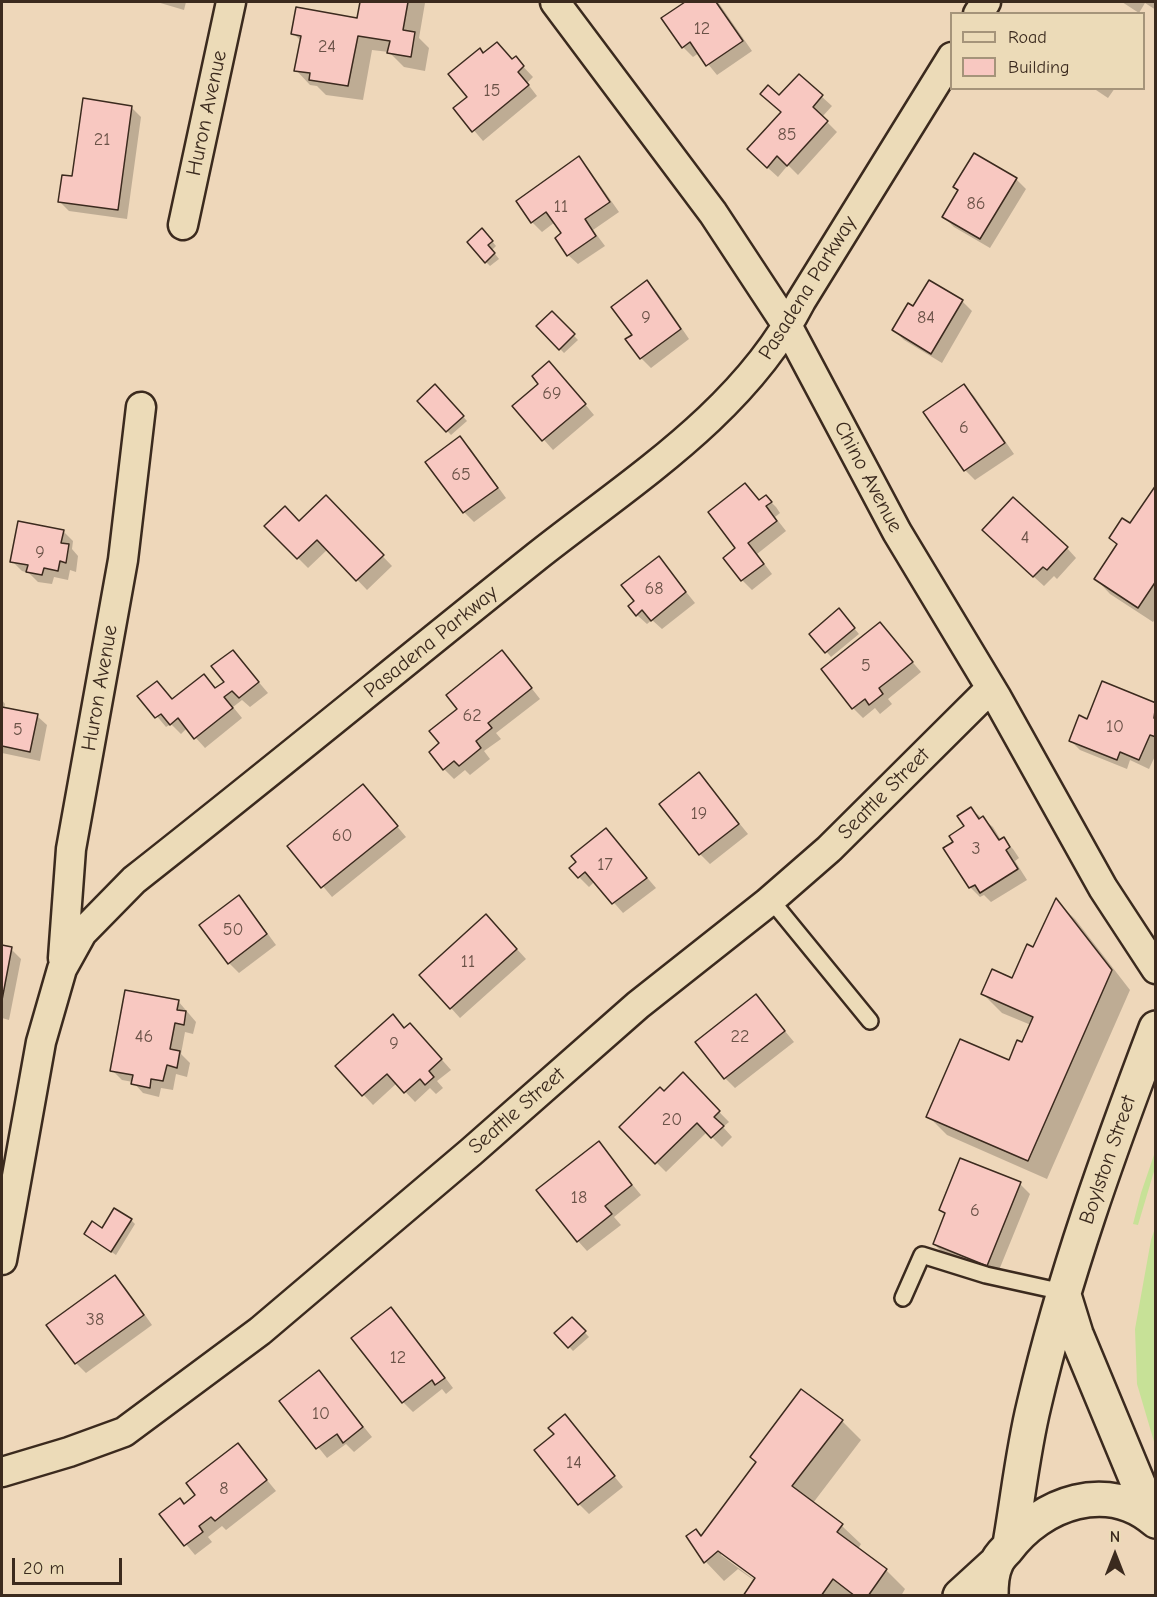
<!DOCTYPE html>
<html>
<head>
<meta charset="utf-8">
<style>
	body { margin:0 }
	#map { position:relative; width:1157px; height:1597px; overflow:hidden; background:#eed7ba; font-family:"Comic Neue",sans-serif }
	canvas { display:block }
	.frame { position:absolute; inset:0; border:3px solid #3b2a1e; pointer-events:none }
	.legend { position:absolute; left:950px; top:12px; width:195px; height:78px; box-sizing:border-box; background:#ecdbb8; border:2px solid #a5947a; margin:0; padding:8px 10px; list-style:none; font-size:18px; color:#3b2a1e }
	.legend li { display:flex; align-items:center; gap:12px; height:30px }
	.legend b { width:30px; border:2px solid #a5947a }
	.north { position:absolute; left:1085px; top:1525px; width:60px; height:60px; -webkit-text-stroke:4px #ecdbb8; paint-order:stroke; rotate:0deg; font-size:16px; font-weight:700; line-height:24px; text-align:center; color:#3b2a1e }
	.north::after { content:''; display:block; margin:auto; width:21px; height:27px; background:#3b2a1e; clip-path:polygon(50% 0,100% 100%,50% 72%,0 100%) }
	.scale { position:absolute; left:12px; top:1558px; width:110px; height:27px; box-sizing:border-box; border:3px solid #3b2a1e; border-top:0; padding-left:8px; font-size:18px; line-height:21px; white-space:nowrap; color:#3b2a1e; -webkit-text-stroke:4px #ecdbb8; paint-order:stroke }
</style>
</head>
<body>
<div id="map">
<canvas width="1157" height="1597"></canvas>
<div class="frame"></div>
<ul class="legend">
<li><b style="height:8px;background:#ecdbb8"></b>Road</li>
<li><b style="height:16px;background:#f8c8c1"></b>Building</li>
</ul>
<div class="north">N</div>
<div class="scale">20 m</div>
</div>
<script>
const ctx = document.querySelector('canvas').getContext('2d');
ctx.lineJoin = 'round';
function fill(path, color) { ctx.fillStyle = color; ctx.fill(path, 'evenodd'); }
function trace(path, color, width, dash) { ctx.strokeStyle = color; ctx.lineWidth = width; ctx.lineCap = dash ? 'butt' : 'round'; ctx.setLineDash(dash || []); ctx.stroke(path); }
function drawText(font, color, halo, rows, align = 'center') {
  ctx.font = font + ' "Comic Neue",sans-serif'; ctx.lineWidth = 4.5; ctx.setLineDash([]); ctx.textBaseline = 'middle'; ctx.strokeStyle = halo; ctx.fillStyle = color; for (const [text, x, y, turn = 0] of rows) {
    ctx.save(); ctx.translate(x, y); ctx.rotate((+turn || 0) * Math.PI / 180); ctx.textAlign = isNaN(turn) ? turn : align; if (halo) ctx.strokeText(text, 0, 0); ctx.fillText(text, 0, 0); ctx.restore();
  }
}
fill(new Path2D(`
	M1155,1152v16l-17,57 -5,-1 8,-31z
	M1155,1228l1,217h-1l-18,-61 -2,-55 16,-89z`), '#c7e197');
fill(new Path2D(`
	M157,2h29l-2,8z
	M361,2l64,1 -6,35 10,10 -4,23 -21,-4 -15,-15 -17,-2 -9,50 -37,-5 -9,-9 -7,-1 -14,-15 5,-29 -8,-8 65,-13z
	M688,2h30l34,49 -35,24 -18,-22 -6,4 -10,-10 -20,-29z
	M1122,2h34v8l-11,-7 -6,10z
	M484,54l28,6 3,-2 18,19 -6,6 10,13 -54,45 -28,-33 14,-11z
	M799,76l33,30 -10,11 15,15 -39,43 -10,-10 -10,12 -20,-18 24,-47 -3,-15z
	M1093,88h22l-7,10z
	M131,107l10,10 -14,102 -58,-8 -10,-10 14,-24z
	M579,158l9,10 31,44 -26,18 12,16 -27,18 -10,-9 -5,-21 -8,-12 -13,10 -10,-10z
	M1016,179l10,10 -36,59 -36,-21 -10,-10 15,-26 -4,-4z
	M487,235l9,11 -4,4 7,9 -9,7 -4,-4z
	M647,282l10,10 32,47 -38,29 -10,-10z
	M929,282l33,19 10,10 -30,52 -38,-23 -10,-10 20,-22z
	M552,313l26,27 -14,13 -26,-27z
	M559,373l35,42 -41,35 -39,-44z
	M964,386l10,10 40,58 -39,26 -10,-10 -40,-58z
	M440,390l27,31 -16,14 -32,-34z
	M460,438l10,10 36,50 -32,24 -10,-10z
	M745,485l15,16 6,-4 10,10 4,6 -5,4 11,14 -29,23 15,20 -20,16 -10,-10 -5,-32z
	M1156,488v130l-3,4 -43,-28 -14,-15 21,-34 -7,-7 21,-13z
	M326,497l66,69 -25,24 -39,-41 -20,19 -42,-42 33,-3z
	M63,531l10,10 -1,8 6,7 -2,16 -6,-2 -2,10 -14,-3 -2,7 -14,-2 -9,-9 -7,-2 -10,-10z
	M993,540l74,8 9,10 -19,21 -3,-3 -10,10z
	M659,558l36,45 -33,26 -10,-9 -5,4 -10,-9 -1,-14z
	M843,615l16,19 -28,23 -20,-23z
	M880,624l41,48 -33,27 4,5 -12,10 -5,-6 -12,10 -10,-10z
	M233,652l35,41 -18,14 -8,-7 -9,7 9,11 -37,30 -18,-20 -6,6 -10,-10 -5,3 -26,-31 32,4 32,-24 13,13 9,-7z
	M511,662l29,37 -44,34 5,6 -17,12 6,8 -20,16 -5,-5 -11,9 -10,-10 -3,-26z
	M2,700l3,4 -1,5 33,7 10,9 -7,36 -38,-8z
	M1156,704v50l-7,15 -19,-9 -3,9 -47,-19 -10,-10 18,-19z
	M699,774l49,60 -38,30 -10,-10z
	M363,786l43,51 -74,60 -43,-51z
	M971,809l22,18 8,13 2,-1 10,10 6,9 -4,3 12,19 -36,22 -7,-7 -4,2 -10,-10 -15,-44 11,-17z
	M615,840l41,48 -33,25 -28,-32 -6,6 -10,-10z
	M239,897l9,10 28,38 -37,28 -10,-10z
	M1056,901l19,18 55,71 -83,189 -100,-44 -19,-19 82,-54 13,-18 8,-19 -29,-12 -19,-19 30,-14 20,-31z
	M496,926l30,33 -66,59 -9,-10z
	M2,947l9,2 10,10 -12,61 -7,-2z
	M756,996l38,46 -59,46 -10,-10z
	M178,1001l18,21 -3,12 -8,-2 -4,22 9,9 -3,14 -11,-3 -3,16 -12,-2 -2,9 -16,-4 -10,-11 -11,-2 -10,-10z
	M405,1030l15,5 31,35 -14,11 6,7 -7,6 -6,-6 -15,14 -18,-19 -24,22 -36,-39z
	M683,1075l46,47 -6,5 9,10 -10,10 -15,-15 -41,40 -45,-45z
	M598,1143l43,52 -27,22 7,8 -34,26 -9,-10z
	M1020,1184l10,10 -33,81 -53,-21 -10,-10 12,-29 -6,-6z
	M131,1220l4,4 -19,31 -31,-21z
	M115,1277l10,10 27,38 -66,48 -10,-10z
	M391,1309l10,10 52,69 -7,6 -4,-5 -29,23 -10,-10z
	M572,1319l17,18 -16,14 -17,-18z
	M319,1372l53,65 -18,15 -8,-8 -19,14 -46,-57z
	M565,1416l58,71 -34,27 -10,-10 -23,-69z
	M842,1421l19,19 -48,63 29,23 19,18 -3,5 28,21 19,19 -4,7h-157l11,-15 -17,-12 -14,12 -18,-19 -18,-26 8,-5 6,6zM721,1551l41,30 -2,3 -39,-29z
	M238,1445l38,46 -50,39 -4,-4 -14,11 4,5 -17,13 -34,-41 23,-9 13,-10z`), '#0003');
const building = new Path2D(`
	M360,2h48l-5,28 12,2 -4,25 -24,-4 3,-12 -32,-5 -10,50 -39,-6 1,-7 -16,-2 7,-35 -10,-2 5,-27 61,11z
	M685,2h31l27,39 -37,25 -16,-24 -8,6 -21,-30z
	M497,42l15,17 4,-3 8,10 -6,6 11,13 -57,47 -19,-24 14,-11 -19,-23 32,-26 3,5z
	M799,74l24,21 -10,12 15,14 -41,45 -10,-10 -10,12 -20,-19 34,-37 -21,-18 8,-9 11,10z
	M83,98l49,8 -14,104 -60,-8 4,-27 10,1z
	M974,153l43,25 -37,61 -38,-22 16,-27 -5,-3z
	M579,156l31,46 -25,17 11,17 -29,20 -12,-18 6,-5 -15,-21 -15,11 -15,-22z
	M482,228l11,13 -5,4 7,8 -10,10 -18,-21z
	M647,280l34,49 -41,30 -15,-20 7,-4 -21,-28z
	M929,280l34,20 -32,54 -39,-24 16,-27 5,3z
	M552,311l23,23 -16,16 -23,-24z
	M549,361l37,43 -44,37 -30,-35 26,-22 -6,-8z
	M435,384l29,32 -18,16 -29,-31z
	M964,384l41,59 -41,28 -41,-59z
	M460,436l38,52 -35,25 -38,-51z
	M745,483l14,17 7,-5 6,7 -6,4 11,15 -29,22 16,21 -23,17 -18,-23 12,-10 -27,-36z
	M1156,485v96l-18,27 -44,-29 23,-35 -8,-6 13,-20 8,5z
	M326,495l58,60 -28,26 -39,-41 -20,19 -33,-33 21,-20 14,15z
	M1013,497l55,50 -21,23 -4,-3 -10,10 -51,-47z
	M18,521l46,9 -3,13 8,1 -3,19 -6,-2 -2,10 -14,-3 -2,7 -16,-3 2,-7 -18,-3z
	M659,556l27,36 -35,29 -9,-11 -6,6 -8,-10 6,-5 -13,-16z
	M839,608l16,20 -30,25 -16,-19z
	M880,622l33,40 -34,26 4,6 -14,11 -4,-6 -13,10 -31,-40z
	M233,650l26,32 -20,16 -7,-7 -8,6 9,11 -39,31 -16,-21 -8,7 -9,-11 -6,4 -18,-22 20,-15 15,18 32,-25 11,14 9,-6 -13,-16z
	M502,650l30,38 -44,35 4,5 -16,13 5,7 -22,18 -5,-5 -11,9 -14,-18 10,-9 -10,-12 28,-22 -11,-14z
	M1102,681l54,22 -2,15 2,1v18l-6,-2 -11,25 -19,-8 -3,8 -48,-19 10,-26 8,4z
	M2,707l36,7 -8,38 -28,-6z
	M699,772l40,52 -40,31 -40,-51z
	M363,784l35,42 -77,62 -34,-42z
	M971,807l8,12 4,-3 16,24 5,-3 6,10 -4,3 12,19 -38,24 -5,-8 -6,3 -26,-40 10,-6 -4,-6 15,-10 -7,-10z
	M606,828l41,50 -35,26 -27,-32 -7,6 -9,-10 7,-6 -5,-6z
	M239,895l28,39 -39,30 -29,-39z
	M1056,898l56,72 -84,191 -102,-44 34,-78 49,21 8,-20 5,2 11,-25 -52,-23 11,-25 20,9 15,-34 6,3z
	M486,914l31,35 -67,60 -31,-34z
	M2,945l10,2 -10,53z
	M125,990l54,10 -2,10 9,1 -2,14 -9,-2 -5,26 10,2 -3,17 -10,-3 -4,16 -12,-2 -1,9 -19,-4 2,-9 -23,-4z
	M756,994l29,37 -61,48 -29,-37z
	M393,1014l11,14 6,-5 32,36 -13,12 5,6 -9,8 -5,-6 -16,14 -17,-19 -25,22 -27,-30z
	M683,1072l37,39 -6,6 10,9 -13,12 -14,-15 -42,41 -36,-37 41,-40 4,4z
	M599,1141l33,44 -27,21 7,8 -35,28 -41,-52z
	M960,1158l61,24 -34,84 -54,-22 12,-31 -6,-3z
	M114,1208l18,11 -21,33 -27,-18 8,-13 10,7z
	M115,1275l29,40 -69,49 -29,-39z
	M391,1307l54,71 -10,7 -3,-5 -30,23 -51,-65z
	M572,1317l14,14 -18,17 -14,-15z
	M319,1370l44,57 -20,16 -6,-9 -21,15 -37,-48z
	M801,1389l42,31 -51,66 51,38 -6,8 50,37 -19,27h-13l-22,-17 -12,17h-78l12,-18 -37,-27 -14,12 -18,-27 10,-7 5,7 55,-74 -6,-5z
	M565,1414l50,62 -37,29 -44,-55 20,-16 -6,-6z
	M238,1443l29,37 -52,41 -4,-4 -12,9 4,6 -19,14 -25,-32 21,-16 4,6 11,-9 -9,-12z`);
fill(building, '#f8c8c1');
trace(building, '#3b2a1e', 1.5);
const lane = new Path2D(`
	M771,900l99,121
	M903,1298l19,-43 64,20 77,17`);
const street = new Path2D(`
	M555,2l158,211 75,114 109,205 100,166 106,190 53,81
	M978,14l8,-12
	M183,225l48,-223
	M63,958l8,-109 52,-289 18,-153
	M2,1260l39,-218 21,-73 20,-36 52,-53c135,-106 268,-216 402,-323 96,-76 208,-145 265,-256l151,-244
	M2,1472l67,-20 55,-20 136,-101 211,-179 167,-147 129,-102 62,-54 162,-161`);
const secondary = new Path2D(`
	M1063,1292l13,42 76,183
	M1010,1544c8,-46 13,-94 24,-139 30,-129 75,-253 122,-377
	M960,1596l35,-32
	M991,1596c0,-10 1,-24 5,-32 2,-6 7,-11 11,-15 34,-46 101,-70 149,-28`);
trace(lane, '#3b2a1e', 20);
trace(street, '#3b2a1e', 33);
trace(secondary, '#3b2a1e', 38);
trace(lane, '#ecdbb8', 15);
trace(street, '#ecdbb8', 28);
trace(secondary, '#ecdbb8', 33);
drawText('18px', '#6a5247', null, [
	["12",702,29],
	["24",327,47],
	["15",492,91],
	["85",787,135],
	["21",102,140],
	["86",976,204],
	["11",561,207],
	["9",646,318],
	["84",926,318],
	["69",552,394],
	["6",964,428],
	["65",461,475],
	["4",1025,538],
	["9",40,553],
	["68",654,589],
	["5",866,666],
	["62",472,716],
	["10",1115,727],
	["5",18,730],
	["19",699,814],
	["60",342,836],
	["3",976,849],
	["17",605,865],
	["50",233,930],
	["11",468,962],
	["46",144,1037],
	["22",740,1037],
	["9",394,1044],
	["20",672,1120],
	["18",579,1198],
	["6",975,1211],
	["38",95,1320],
	["12",398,1358],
	["10",321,1414],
	["14",574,1463],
	["8",224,1489]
]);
drawText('21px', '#3b2a1e', '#ecdbb8', [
	["Huron Avenue",207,113,-78],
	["Pasadena Parkway",808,288,-58],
	["Chino Avenue",868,477,62],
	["Pasadena Parkway",431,642,-39],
	["Huron Avenue",100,688,-80],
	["Seattle Street",884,794,-45],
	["Seattle Street",517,1111,-41],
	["Boylston Street",1108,1160,-71]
]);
</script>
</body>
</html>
